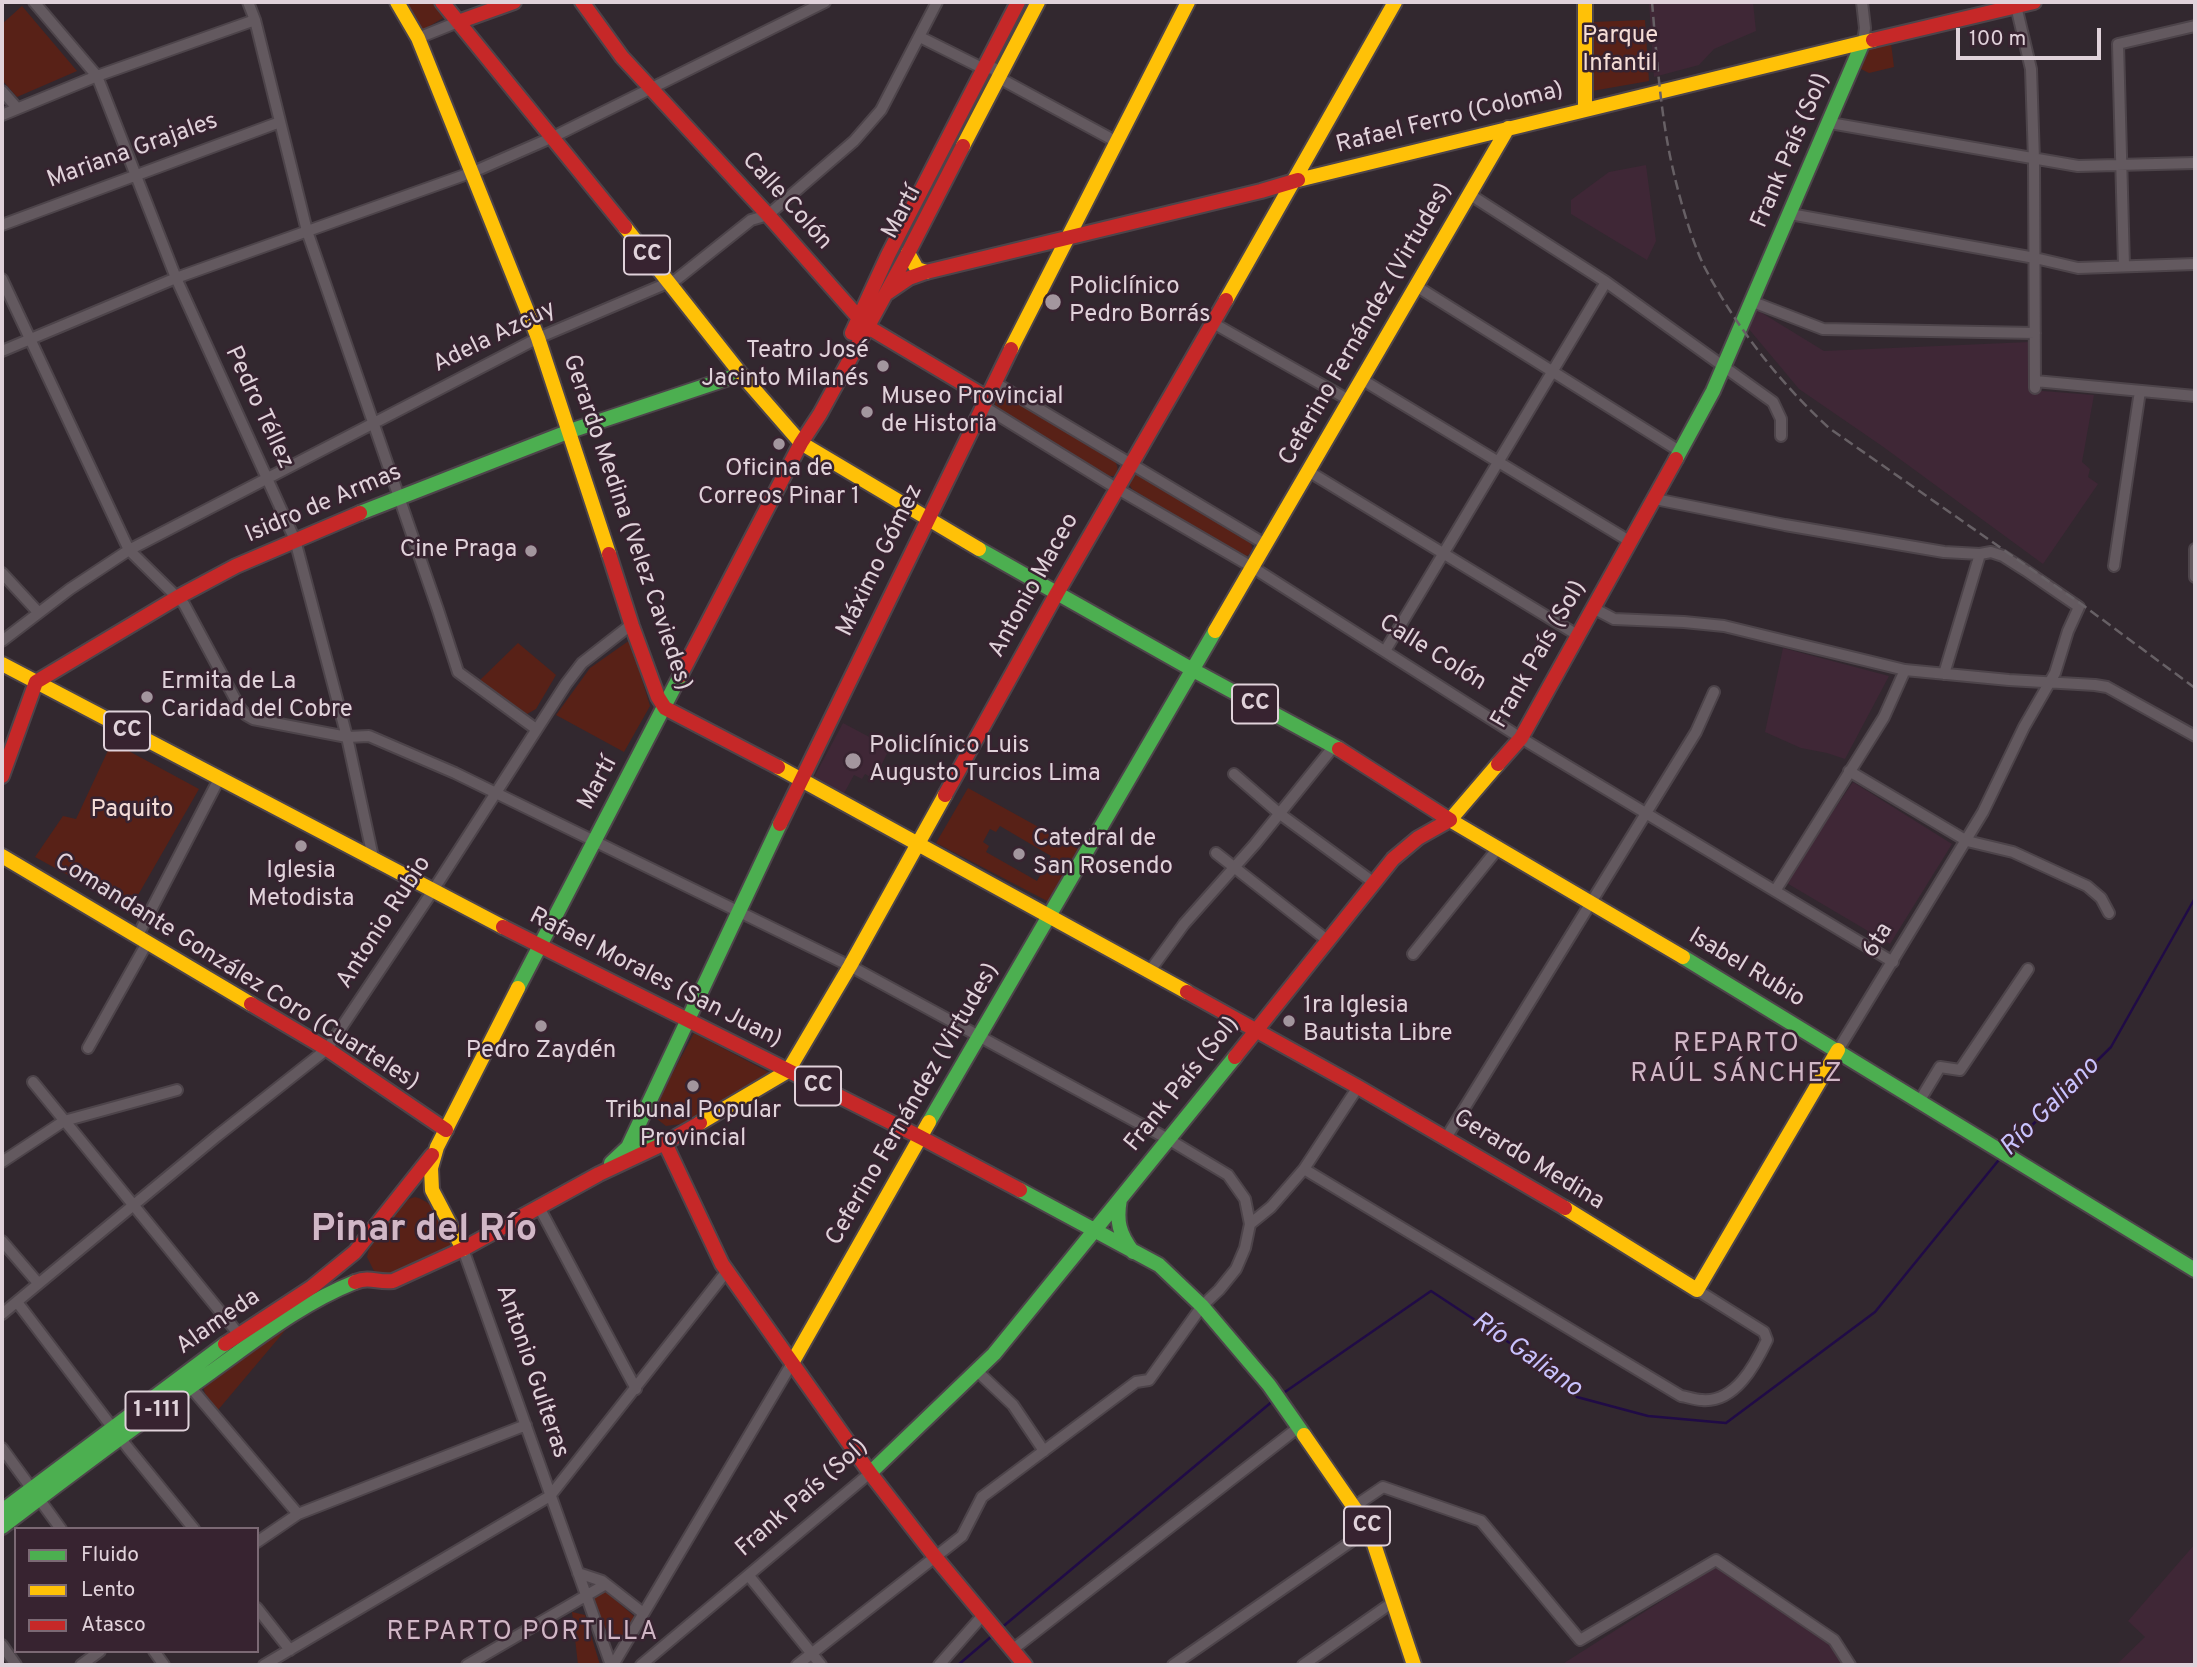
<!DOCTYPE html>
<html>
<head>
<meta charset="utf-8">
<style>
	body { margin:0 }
	#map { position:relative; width:2197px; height:1667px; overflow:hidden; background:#32282f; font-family:Overpass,sans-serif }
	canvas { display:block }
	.frame { position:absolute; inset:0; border:4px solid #e0d2da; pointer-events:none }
	.legend { position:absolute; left:14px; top:1527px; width:245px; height:126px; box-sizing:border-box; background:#372330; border:2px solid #7b6974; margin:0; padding:9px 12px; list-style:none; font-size:21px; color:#e0d2da }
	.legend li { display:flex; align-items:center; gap:14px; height:35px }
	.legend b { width:35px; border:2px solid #7b6974 }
	.scale { position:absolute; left:1956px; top:28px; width:145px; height:32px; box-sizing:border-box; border:4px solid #e0d2da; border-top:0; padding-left:9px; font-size:21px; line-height:24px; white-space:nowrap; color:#e0d2da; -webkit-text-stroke:5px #372330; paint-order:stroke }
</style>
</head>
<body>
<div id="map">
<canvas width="2197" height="1667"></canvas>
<div class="frame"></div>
<ul class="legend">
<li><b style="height:9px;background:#4caf50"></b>Fluido</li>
<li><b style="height:9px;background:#ffc107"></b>Lento</li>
<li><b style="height:9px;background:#c62828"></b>Atasco</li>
</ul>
<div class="scale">100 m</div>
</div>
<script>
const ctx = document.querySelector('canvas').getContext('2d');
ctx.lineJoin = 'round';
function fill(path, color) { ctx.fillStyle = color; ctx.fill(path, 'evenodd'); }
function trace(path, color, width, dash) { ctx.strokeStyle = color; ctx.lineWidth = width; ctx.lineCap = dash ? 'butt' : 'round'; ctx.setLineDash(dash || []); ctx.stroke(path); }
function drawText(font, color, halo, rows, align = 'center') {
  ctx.font = font + ' Overpass,sans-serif'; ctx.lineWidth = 5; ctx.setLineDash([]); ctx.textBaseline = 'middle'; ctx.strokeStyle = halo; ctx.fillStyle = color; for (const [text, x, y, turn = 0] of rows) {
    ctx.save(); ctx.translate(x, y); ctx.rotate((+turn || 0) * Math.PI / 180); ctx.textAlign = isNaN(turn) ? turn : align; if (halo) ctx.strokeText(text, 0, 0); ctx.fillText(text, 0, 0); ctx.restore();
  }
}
fill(new Path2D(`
	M1649,2h104l3,29 -42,18 -15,16 -45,12z
	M1646,165l10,76 -9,19 -76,-46v-14l38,-28z
	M1757,310l67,41 205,-9 1,48 64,5 -12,67 8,7 -2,8 10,7 -55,80 -161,-118 -83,-57 -51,-61z
	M1783,648l106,28 -44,83 -18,-6 -26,-5 -36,-16z
	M843,723l47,25 -16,31 -9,-5 -3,5 -8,-4 -12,22 -30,-16z
	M1853,782l99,62 -62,100 -105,-62z
	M2195,1544v121h-79l29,-28 -17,-16z
	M1718,1565l106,70 18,30h-281z`), '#3f2736');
fill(new Path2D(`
	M403,2h31l10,12 -1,4 -20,12 -3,-1z
	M22,6l55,65 -60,26 -15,-17v-56z
	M1645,20l4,61 -57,10 -1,-69z
	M1891,43l3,24 -25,6 -10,-5c8,-21 11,-20 32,-25z
	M1005,393l110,68c3,6 4,10 -1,15h-6l-112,-69 -2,-6 3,-7z
	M1136,474l114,67c5,10 1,15 -9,16l-109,-68 -3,-5 2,-7z
	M630,640l20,66 -26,46 -68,-37 34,-47z
	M518,643l38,32 -20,34 -9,5 -48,-33z
	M112,742l87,47 -69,120 -95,-52 28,-41 13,3z
	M968,788l112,62 -31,52 -113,-59zM1000,826l51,30 -14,25 -51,-29 3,-6 -6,-4 7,-13 6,3z
	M694,1033l76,40 -89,51 -15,2 -9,-7 -2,-13z
	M415,1197c19,4 44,35 33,54l-65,26 -6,-2 -4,-6 -6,-12 2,-8 37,-49z
	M288,1327l-70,83c-9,-9 -15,-15 -15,-28z
	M604,1590l31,27 -16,24 -9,-3 -19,-41z
	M572,1612l13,3 15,50h-22z`), '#582117');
trace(new Path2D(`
	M2009,1148l102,-101 84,-149
	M1282,1394l149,-103 97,64 49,42 71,19 78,7 149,-111 127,-156
	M1000,1629l274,-229
	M958,1665l34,-29`), '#200b46', 2.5);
const street = new Path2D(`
	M34,2l63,74 79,202 119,262 52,197 27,125
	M248,2l7,18 52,211 131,379 20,62 78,57
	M1862,2l3,26 -2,14
	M2016,6l15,63 3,91 1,228
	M920,37l64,32 10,-1 5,10 118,64
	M418,38l40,-16
	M2,91l15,17
	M2,115l95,-39 158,-56
	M1830,123l248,43 117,-3
	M1469,194l137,88 167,120 8,17v17
	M1790,214l245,44 43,10 117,-4
	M2,225l278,-103
	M2124,266l-6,-222 77,-18
	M2,279l127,271 55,54 56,104 6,7 7,4 94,18 22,-1 86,37 395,193 318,173 60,36 17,24 5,25
	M1416,286l265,166
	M1753,302l70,27 212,4
	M1213,323l136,77
	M2,351l174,-73 297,-106 80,-35 272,-135
	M1361,379l270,163
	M2035,381l160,15
	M994,382l271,162
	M983,406l133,82 136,79 269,171 372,224
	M1308,471l271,165
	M1655,499l130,26 159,27 36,2 11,-2 12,4 22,14 54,37 -11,24 -13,42 -31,54 -41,85 -145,238
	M2195,549v28
	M2114,566l26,-175
	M2,573l36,39
	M1593,608l21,11 70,3 40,4 181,44 104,10 86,5 12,2 88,49
	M2,641l68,-52 59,-39 409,-212 139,-59 74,-59 17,-5 86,-74 27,-31 56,-108
	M1385,651l221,-369
	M1944,674l36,-120
	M1849,771l118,70 46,11 74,34 14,12 8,15
	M1234,774l46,40 93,68
	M1216,853l111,87
	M1775,891l109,-174 21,-47
	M137,937l82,-158
	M1413,954l86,-107
	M1149,972l35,-48 71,-80 79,-98
	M88,1048l59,-105
	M33,1082l208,255
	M1920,1100l20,-33 20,3 68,-101
	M1446,1138l250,-406 18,-40
	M2,1162l62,-41 113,-31
	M1304,1169l377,227c7,1 14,4 21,4 33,3 53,-35 65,-60l-3,-8 -67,-42
	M539,1207l97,182
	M2,1241l36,42
	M463,1249l148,416
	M17,1302l111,146 66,81
	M2,1314l215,-178 110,-87 105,-157 134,-208 16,-21 50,-39
	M977,1371l36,34 31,46
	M187,1383l111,131
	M2,1448l59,81
	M1355,1506l28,-19 98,34 99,119 136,-80 118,80 16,25
	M257,1542l41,-28 228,-89
	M578,1573l24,8 41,32
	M749,1576l72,89
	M257,1608l33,42
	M2,1645l14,20
	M1012,1650l287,-223
	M154,1651l10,14
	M81,1665l19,-14
	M264,1665l286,-169 177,-225
	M467,1665l139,-81
	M613,1665l179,-302
	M641,1665l229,-192
	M797,1665l165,-129 20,-39 154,-115 13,-2 53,-74 17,-16 17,-21 9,-21 5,-24 21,-17 33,-38 54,-82
	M939,1665l44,-50
	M1173,1665l196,-136
	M1303,1665l90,-63`);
const fast = new Path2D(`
	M1676,459l37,-68 150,-349
	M360,513l210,-82 171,-57
	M979,549l214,121 146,79
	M1683,957l512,313
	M518,988l162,-312
	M929,1122l286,-491
	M628,1147l152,-323
	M611,1163l17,-16 16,-10 21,6
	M1020,1190l139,75 43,41 67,79 35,50
	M1133,1252c-14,-18 -17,-31 -13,-53l115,-142
	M870,1473l124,-119 126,-155
	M2,1511l223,-167
	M2,1527c69,-53 139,-105 209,-155 46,-33 91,-69 144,-90`);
const slow = new Path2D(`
	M397,2l21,36 120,300 71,216
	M1585,2v107
	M963,146l75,-144
	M1298,180l575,-140
	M625,227l116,147 60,69 178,106
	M908,253l9,16 9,3
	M1226,300l169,-298
	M1011,349l177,-347
	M1215,631l293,-503
	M2,664l501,263
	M1498,764l-48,56 233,137
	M778,767l409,225
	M2,856l249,148
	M700,1123l88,-52 62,-105 95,-171
	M1565,1208l132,82 141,-240
	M463,1249l-31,-59 -1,-22 6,-21 81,-159
	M792,1363l137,-241
	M1304,1435l65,94 45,136`);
const jam = new Path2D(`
	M442,2l183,225
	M582,2l40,55 146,158 98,111
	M458,22l56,-20
	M1873,40l161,-38
	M887,293l22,-15 17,-6 335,-81 37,-11
	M868,327l119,71
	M852,333l36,-78 130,-253
	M609,554l23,72 26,71 7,11 113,59
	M1057,593l169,-293
	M680,676l121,-233 19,-29 88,-161 55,-107
	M1498,764l23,-26 155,-279
	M2,776l34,-94 142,-85 58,-31 124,-53
	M945,795l112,-202
	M780,824l231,-475
	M503,927l417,210 100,53
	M1187,992l171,95 207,121
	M251,1004l76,45 119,81
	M1235,1057l158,-198 25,-21 32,-18 -111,-71
	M665,1143l57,121 148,209 66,85 89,107
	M355,1282c16,-6 22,1 38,-1l70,-32 136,-75 66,-31 35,-20
	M225,1344l87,-57 43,-35 77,-97`);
trace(street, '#4d444a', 14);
trace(fast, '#4d444a', 18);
trace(slow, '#4d444a', 18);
trace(jam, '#4d444a', 18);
trace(street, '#63595f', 10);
trace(fast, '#4caf50', 14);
trace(slow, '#ffc107', 14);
trace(jam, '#c62828', 14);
trace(new Path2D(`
	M1652,2c4,46 7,92 15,138 6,36 22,96 38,128 31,59 75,115 124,160l255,178 111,82`), '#676065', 2.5, [10, 5]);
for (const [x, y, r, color] of [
	[1053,302,9,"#a3969e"],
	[883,366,7,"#a3969e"],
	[867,412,7,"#a3969e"],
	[779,444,7,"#a3969e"],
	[531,551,7,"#a3969e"],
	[147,697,7,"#a3969e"],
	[853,761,9,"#a3969e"],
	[301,846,7,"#a3969e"],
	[1019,854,7,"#a3969e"],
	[1289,1021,7,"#a3969e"],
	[541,1026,7,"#a3969e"],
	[693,1086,7,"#a3969e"]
]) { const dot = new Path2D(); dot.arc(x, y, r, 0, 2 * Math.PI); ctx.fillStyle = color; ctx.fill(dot); trace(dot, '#372330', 2.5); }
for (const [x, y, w] of [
	[647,255,46],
	[1255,704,46],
	[127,731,46],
	[818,1086,46],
	[157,1411,63],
	[1367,1526,46]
]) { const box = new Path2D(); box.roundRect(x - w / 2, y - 19.5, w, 39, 5); ctx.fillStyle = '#372330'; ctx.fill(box); trace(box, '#e0d2da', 2); }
drawText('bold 23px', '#e0d2da', null, [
	["CC",647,255],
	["CC",1255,704],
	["CC",127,731],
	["CC",818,1086],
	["1-111",157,1411],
	["CC",1367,1526]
]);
drawText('24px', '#f4dcd6', '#372330', [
	["Parque",1620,37],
	["Infantil",1620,65],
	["Paquito",132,811]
]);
drawText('24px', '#e0d2da', '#372330', [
	["Rafael Ferro (Coloma)",1450,119,-14],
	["Frank País (Sol)",1792,151,-67],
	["Mariana Grajales",133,152,-20],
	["Calle Colón",786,202,48],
	["Martí",903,213,-62],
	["Ceferino Fernández (Virtudes)",1367,325,-60],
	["Adela Azcuy",495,338,-26],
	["Pedro Téllez",258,408,65],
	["Isidro de Armas",324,505,-23],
	["Gerardo Medina (Velez Caviedes)",626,523,71],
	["Máximo Gómez",881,561,-64],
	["Antonio Maceo",1035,586,-61],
	["Calle Colón",1432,654,32],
	["Frank País (Sol)",1540,655,-60],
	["Martí",599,784,-62],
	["Antonio Rubio",385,923,-57],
	["6ta",1879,941,-58],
	["Isabel Rubio",1746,969,31],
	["Comandante González Coro (Cuarteles)",236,973,32],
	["Rafael Morales (San Juan)",655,979,27],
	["Frank País (Sol)",1183,1085,-51],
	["Ceferino Fernández (Virtudes)",914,1105,-60],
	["Gerardo Medina",1528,1161,31],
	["Alameda",219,1323,-35],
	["Antonio Gulteras",531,1372,71],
	["Frank País (Sol)",803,1499,-41]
]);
drawText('24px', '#e0d2da', '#372330', [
	["Policlínico",1069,288],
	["Pedro Borrás",1069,316],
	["Teatro José",869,352,"right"],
	["Jacinto Milanés",869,380,"right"],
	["Museo Provincial",881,398],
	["de Historia",881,426],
	["Oficina de",779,470,"center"],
	["Correos Pinar 1",779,498,"center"],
	["Cine Praga",517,551,"right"],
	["Ermita de La",161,683],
	["Caridad del Cobre",161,711],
	["Policlínico Luis",869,747],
	["Augusto Turcios Lima",869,775],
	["Catedral de",1033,840],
	["San Rosendo",1033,868],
	["Iglesia",301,872,"center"],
	["Metodista",301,900,"center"],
	["1ra Iglesia",1303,1007],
	["Bautista Libre",1303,1035],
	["Pedro Zaydén",541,1052,"center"],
	["Tribunal Popular",693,1112,"center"],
	["Provincial",693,1140,"center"]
], 'left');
ctx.letterSpacing = '2px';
drawText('26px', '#d1b7c6', '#372330', [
	["REPARTO",1737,1046],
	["RAÚL SÁNCHEZ",1737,1076],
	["REPARTO PORTILLA",523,1634]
]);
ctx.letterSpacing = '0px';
drawText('italic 26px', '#c9c2fd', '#372330', [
	["Río Galiano",2051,1108,-45],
	["Río Galiano",1526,1356,35]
]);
drawText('bold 38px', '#d1b7c6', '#372330', [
	["Pinar del Río",424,1232]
]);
</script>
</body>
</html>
